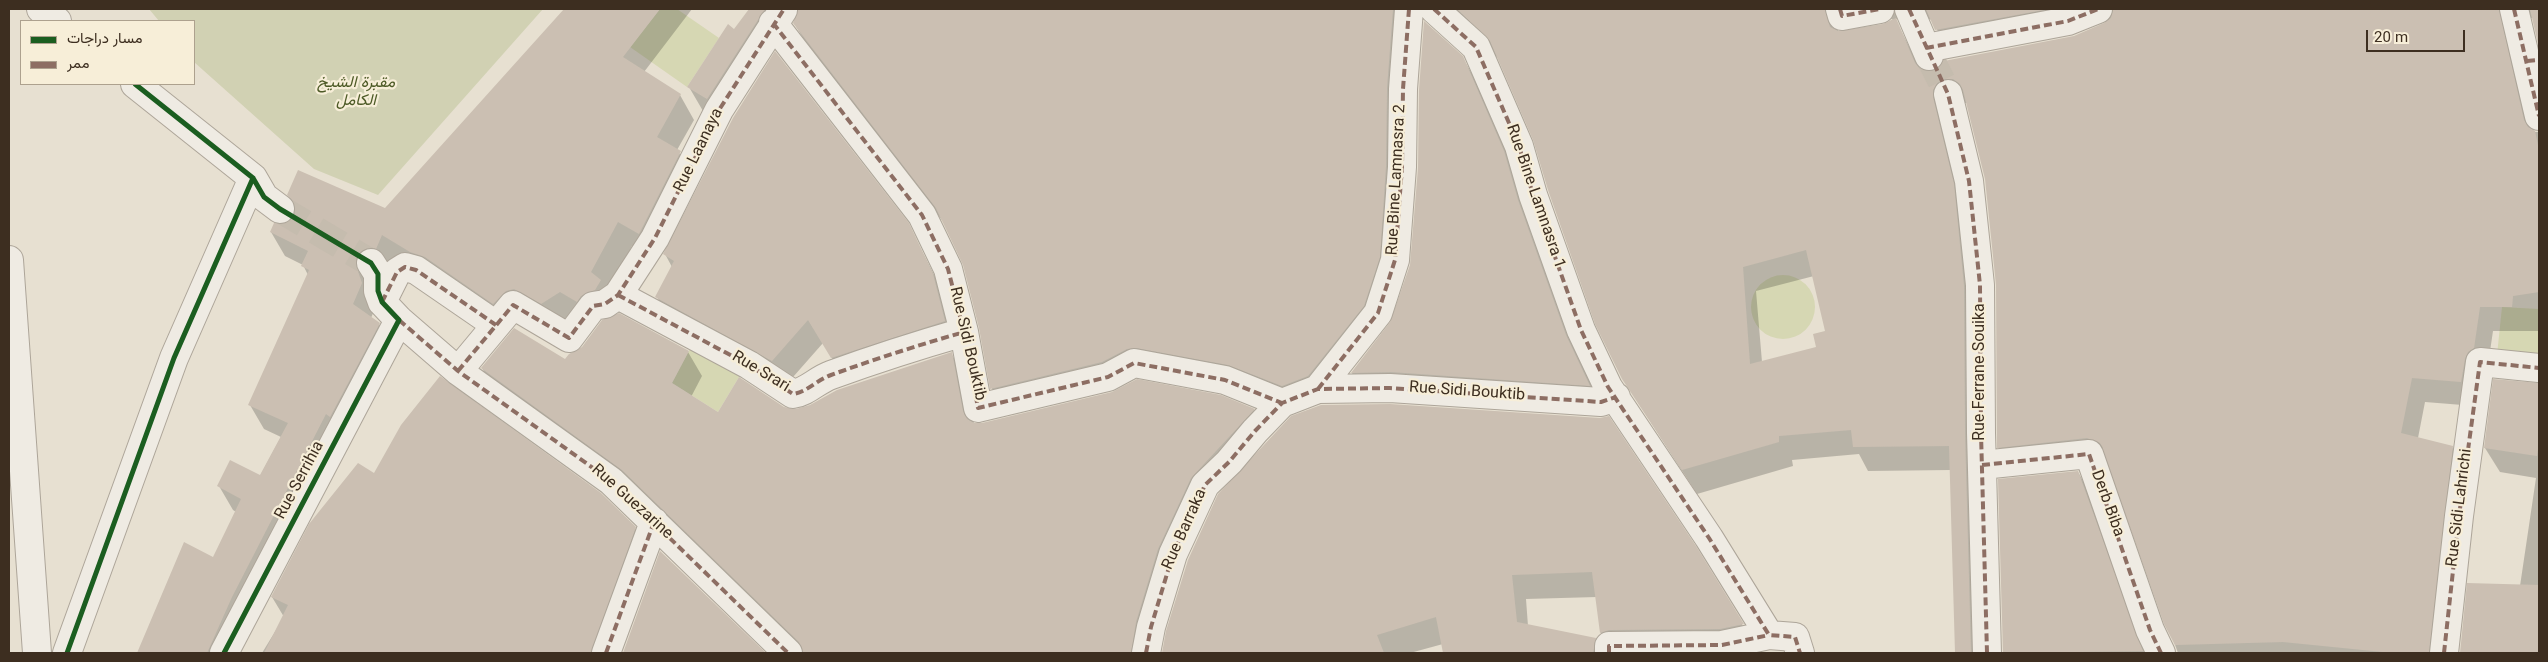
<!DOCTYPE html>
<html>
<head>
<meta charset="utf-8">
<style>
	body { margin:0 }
	#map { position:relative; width:2548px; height:662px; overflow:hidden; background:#e7e0d1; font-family:Georgia,Vazirmatn,serif }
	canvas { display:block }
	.frame { position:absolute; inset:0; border:10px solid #3d2e20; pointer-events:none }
	.legend { position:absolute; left:20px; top:20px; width:175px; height:65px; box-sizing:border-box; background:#f7eed8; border:1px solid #ada18e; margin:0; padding:6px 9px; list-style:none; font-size:15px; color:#3d2e20 }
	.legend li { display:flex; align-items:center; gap:10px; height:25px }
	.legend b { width:25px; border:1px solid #ada18e }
	.scale { position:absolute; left:2366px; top:30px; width:99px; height:22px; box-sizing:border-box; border:2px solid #3d2e20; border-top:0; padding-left:6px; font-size:15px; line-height:18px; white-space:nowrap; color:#3d2e20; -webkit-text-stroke:4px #f7eed8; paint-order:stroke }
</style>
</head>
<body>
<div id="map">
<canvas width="2548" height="662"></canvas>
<div class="frame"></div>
<ul class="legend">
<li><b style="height:6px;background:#1b5e20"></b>مسار دراجات</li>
<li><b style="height:6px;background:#8d6e63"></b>ممر</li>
</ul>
<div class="scale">20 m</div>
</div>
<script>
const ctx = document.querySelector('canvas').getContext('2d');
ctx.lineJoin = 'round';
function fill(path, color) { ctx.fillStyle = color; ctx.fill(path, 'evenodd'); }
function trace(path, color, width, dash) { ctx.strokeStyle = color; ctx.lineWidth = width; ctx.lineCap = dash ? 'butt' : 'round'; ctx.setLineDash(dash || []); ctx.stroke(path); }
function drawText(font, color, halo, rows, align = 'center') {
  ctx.font = font + ' Georgia,Vazirmatn,serif'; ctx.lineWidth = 4.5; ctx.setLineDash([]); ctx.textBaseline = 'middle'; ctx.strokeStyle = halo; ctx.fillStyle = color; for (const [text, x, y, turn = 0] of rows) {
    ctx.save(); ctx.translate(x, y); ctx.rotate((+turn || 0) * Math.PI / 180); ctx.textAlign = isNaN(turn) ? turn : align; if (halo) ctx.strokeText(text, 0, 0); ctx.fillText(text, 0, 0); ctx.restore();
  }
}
fill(new Path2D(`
	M660,9h17l42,29 -32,49 -57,-40z
	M1751 307a32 32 0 1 1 64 0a32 32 0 1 1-64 0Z
	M2502,307l37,2v47l-42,-1z
	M693,343l49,29 -24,40 -46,-29z`), '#d6d7b3');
fill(new Path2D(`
	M149,9h394l-165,186 -64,-26 -120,-107v-41h-35z`), '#d1d1b3');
fill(new Path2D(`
	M565,9h127l-48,63 36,23 14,25 -17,30 17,26 -41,82 -21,-12 -25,46 -51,36 -28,-15 -20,15 -112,-70 -25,60 8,6 14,24 -162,305h-93l46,-109 30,15 22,-47 -3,-2 -14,-24 41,-10 21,-39 -17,-8 -14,-24 58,-130 -5,-10 -18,-9 -14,-24 23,-13 3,-10 -9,-14 98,15z
	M751,9h1788v34l-6,-25h-8l-13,20 22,94h5v199h-46l-6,41 -12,34 -50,-4 -7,36 34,9 14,24 -21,182h-267l-68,-188 -8,-2 -90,9 -14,-25 -1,-162 -11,-106 -18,-76h-9l8,106 17,444h-28l-5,-183 -83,1 -9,-17 -67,6 1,6 -96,28 -74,-115 -88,-240 -35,-79 -40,-38 -34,-4 -9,1 -24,263 -71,118 -171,-28 -145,41 -14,-24 -12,-61 -16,-63 -19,-41 -136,-176 -15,-25 2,-4 -7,2 -68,102 -18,-12 -14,-24zM1926,18l6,2 18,34 128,-24 34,-11 -7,5 -31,13 -147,36 -6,-3 -26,-51zM1893,19l-10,7 -46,6 6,-10zM1814,276l12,56 -9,16 -55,14 -6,-71z
	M1462,57l15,25 41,95 14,49 48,135 23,49 -237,-13 -14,-24 42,-55 18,-56z
	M908,224l39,76 11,46 -112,36 -23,-39 -37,42 -115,-63 -14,-25 15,-30 -7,-13z
	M688,352l14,24 -11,21 28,17 65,-6 12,3 155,-58 14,25 9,46 280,-14 14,24 -63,69 -57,150h-347l-305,-260 -14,-25z
	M2539,384v269h-78l8,-69 51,2 16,-108 -36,-6 -15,-24z
	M2078,472l14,25 54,156h-142l-5,-173z
	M374,475l261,53 14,24 -37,101h-350l22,-36 -12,-20z
	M1695,547l62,102 -144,4 -12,-20 -4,-36 -71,2 2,27 67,13 8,14h-159l-1,-9 -33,9h-247l26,-93z
	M661,553l103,100h-140z
	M1770,652l12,1h1h-19z`), '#0003');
fill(new Path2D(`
	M564,9h96l-37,48 58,37 -24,43 24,14 -42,83 -21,-12 -27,50 10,8 -6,10 -14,6 -4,6 -17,-10 -19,12 -27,-15 -8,2 -13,13 -68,-47 -15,-5 -28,-17 -6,14 -6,-2 -8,3 -5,6 -2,7 7,20 -9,21 27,19 -50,94 -4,-3 -94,183 -25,56h-70l47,-111 29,15 28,-58 -24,-13 13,-26 30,15 28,-52 -40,-18 61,-135 -8,-4 7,-15 -38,-19 4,-9 12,1 7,-6 3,-8 -2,-7 -7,-8 11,-25 87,38z
	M749,9h16l-58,90 -20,-12 41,-63 6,5z
	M798,9h595l-6,79 -1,78 -6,91 -16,49 -56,70 -26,10 -54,-21 -92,-17 -9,1 -25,13 -112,27 -11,-61 -16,-63 -27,-57 -143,-185z
	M1457,9h368l5,18 8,4 45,-7 13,-6 19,45 5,6 8,3 8,-2 8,-9 130,-25 30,-13 7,-5 2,-9h386l25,111 4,7 7,4 4,19v142l-26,4 -1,11h-32l-6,41 -6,4 -3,7 -4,23 -49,-4 -11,55 52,13 -24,207h-36l-110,-11 -108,3 -11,-21 -64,-181 -13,-5 -90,10 -1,-163 -11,-106 -22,-89 -3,-6 -7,-5h-8l-8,4 -4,7v7l21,87 10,102 1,147 6,220h-16l-6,-207 -96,1 -2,-17 -72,6v6l-97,28 -60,-91 -27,-55 -47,-134 -15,-50 -43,-99zM1806,250l19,81 -12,3 3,13 -66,17 -7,-97z
	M1926,9h123l-114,21z
	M2530,9h9v39z
	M1424,21l39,35 41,95 14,49 48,135 24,51 -199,-14 -40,1 39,-51 20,-57 8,-97 1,-78z
	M775,51l134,172 24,51 12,47 -114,37 -23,-38 -36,41 -117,-64 19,-36 -11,-7 70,-136z
	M619,313l70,38 -17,32 46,29 21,-35 45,30 12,2 14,-4 27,-15 115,-38 11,59 4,8 7,4h8l130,-31 25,-13 84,16 34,14 -64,69 -33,71 -22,73 -5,31h-328l-4,-11 -177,-172 -141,-102 33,-40 51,31 4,-5 13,-7 20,-27z
	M440,376l161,117 35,34 -45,126h-327l24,-48 -17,-8 38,-73 49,-61 16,10 27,-48z
	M2493,379l46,4v58l-2,15 -53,-8z
	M1390,404l210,14 9,-2 87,130 48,78 -24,5 -111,1 -9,3 -8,-61 -80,3 5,47 79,16 -3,15h-150l-7,-36 -59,18 7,18h-222l4,-22 22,-71 30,-66 73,-78 30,-11z
	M2078,471l65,180 -140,2 -5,-174z
	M660,551l106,102h-143z
	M2467,583l72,2 -1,68h-78z`), '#cbbfb2');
trace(new Path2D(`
	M1929,56l19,38
	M280,209l91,54`), '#c5bcae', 28, [28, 14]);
const minor = new Path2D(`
	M41,9l16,12
	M1434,9l42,38 43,99 14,49 48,135 27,57 101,151 60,97 26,2 5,16
	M1840,9l2,7 38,-7
	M1909,9l20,47
	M2514,9l25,107
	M773,23l149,192 26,54 16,63 14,76 130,-31 26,-14 91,17 57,23
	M1926,48l142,-27 30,-12
	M135,84l118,94 11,19 16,12
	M1948,94l21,87 11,104 1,148 6,220
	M9,260l28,393
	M371,263l7,11v17l4,11 17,18 59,51 153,110 177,172
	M618,295l131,70 44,29c14,-2 24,-14 38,-19 44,-16 88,-30 133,-43
	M382,302l15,-30 8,-5 11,3 80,55
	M458,371l55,-66 56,33 24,-32 12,-2 13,-9 37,-57 64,-128 64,-100
	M1318,389l60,-76 17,-53 7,-93 1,-78 6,-80
	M1982,465l107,-11 61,176 11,23
	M67,653l107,-295 79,-180
	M224,653l175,-333
	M606,653l48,-131
	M1146,653l5,-26 22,-73 32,-69 24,-23 26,-31 27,-28 36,-14 72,-1 211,14 15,-5
	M1609,653v-7l113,-1 47,-10
	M2444,653l15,-137 21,-154 59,6`);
trace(minor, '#ada599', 30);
trace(minor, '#efebe3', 28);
trace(new Path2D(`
	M1434,9l42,38 43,99 14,49 48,135 27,57 101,151 60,97 26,2 5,16
	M1840,9l2,7 38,-7
	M1909,9l39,85 21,87 11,104 1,148 6,220
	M2514,9l25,107
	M773,23l149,192 26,54 16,63 14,76 130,-31 26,-14 91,17 57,23
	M1926,48l142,-27 30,-12
	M2527,61l12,-1
	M618,295l131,70 44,29c14,-2 24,-14 38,-19 44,-16 88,-30 133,-43
	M382,302l15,-30 8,-5 11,3 80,55
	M399,320l59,51 153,110 177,172
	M458,371l55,-66 56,33 24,-32 12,-2 13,-9 37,-57 64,-128 65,-101
	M1318,389l60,-76 17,-53 7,-93 1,-78 6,-80
	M1982,465l107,-11 61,176 11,23
	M606,653l48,-131
	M1146,653l5,-26 22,-73 32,-69 24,-23 26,-31 27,-28 36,-14 72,-1 211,14 15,-5
	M1609,653v-7l113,-1 47,-10
	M2444,653l15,-137 21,-154 59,6`), '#8d6e63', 4, [8, 4]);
trace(new Path2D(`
	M135,84l118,94 11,19 16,12 91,54 7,11v17l4,11 17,18 -175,333
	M67,653l107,-295 79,-180`), '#1b5e20', 5);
drawText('italic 16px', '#4d5a26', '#f7eed8', [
	["مقبرة الشيخ",356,84],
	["الكامل",356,102]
]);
drawText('16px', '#3d2e20', '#f7eed8', [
	["Rue Laanaya",700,151,-64],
	["Rue Bine Lamnasra 2",1398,180,-87],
	["Rue Bine Lamnasra 1",1534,197,71],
	["Rue Sidi Bouktib",966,344,77],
	["Rue Ferrane Souika",1981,372,-90],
	["Rue Srari",760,373,31],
	["Rue Sidi Bouktib",1467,393,4],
	["Rue Serrihia",301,481,-62],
	["Rue Guezarine",631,503,42],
	["Derb Biba",2106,504,70],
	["Rue Sidi Lahrichi",2461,508,-83],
	["Rue Barraka",1186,530,-66]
]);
</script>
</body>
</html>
